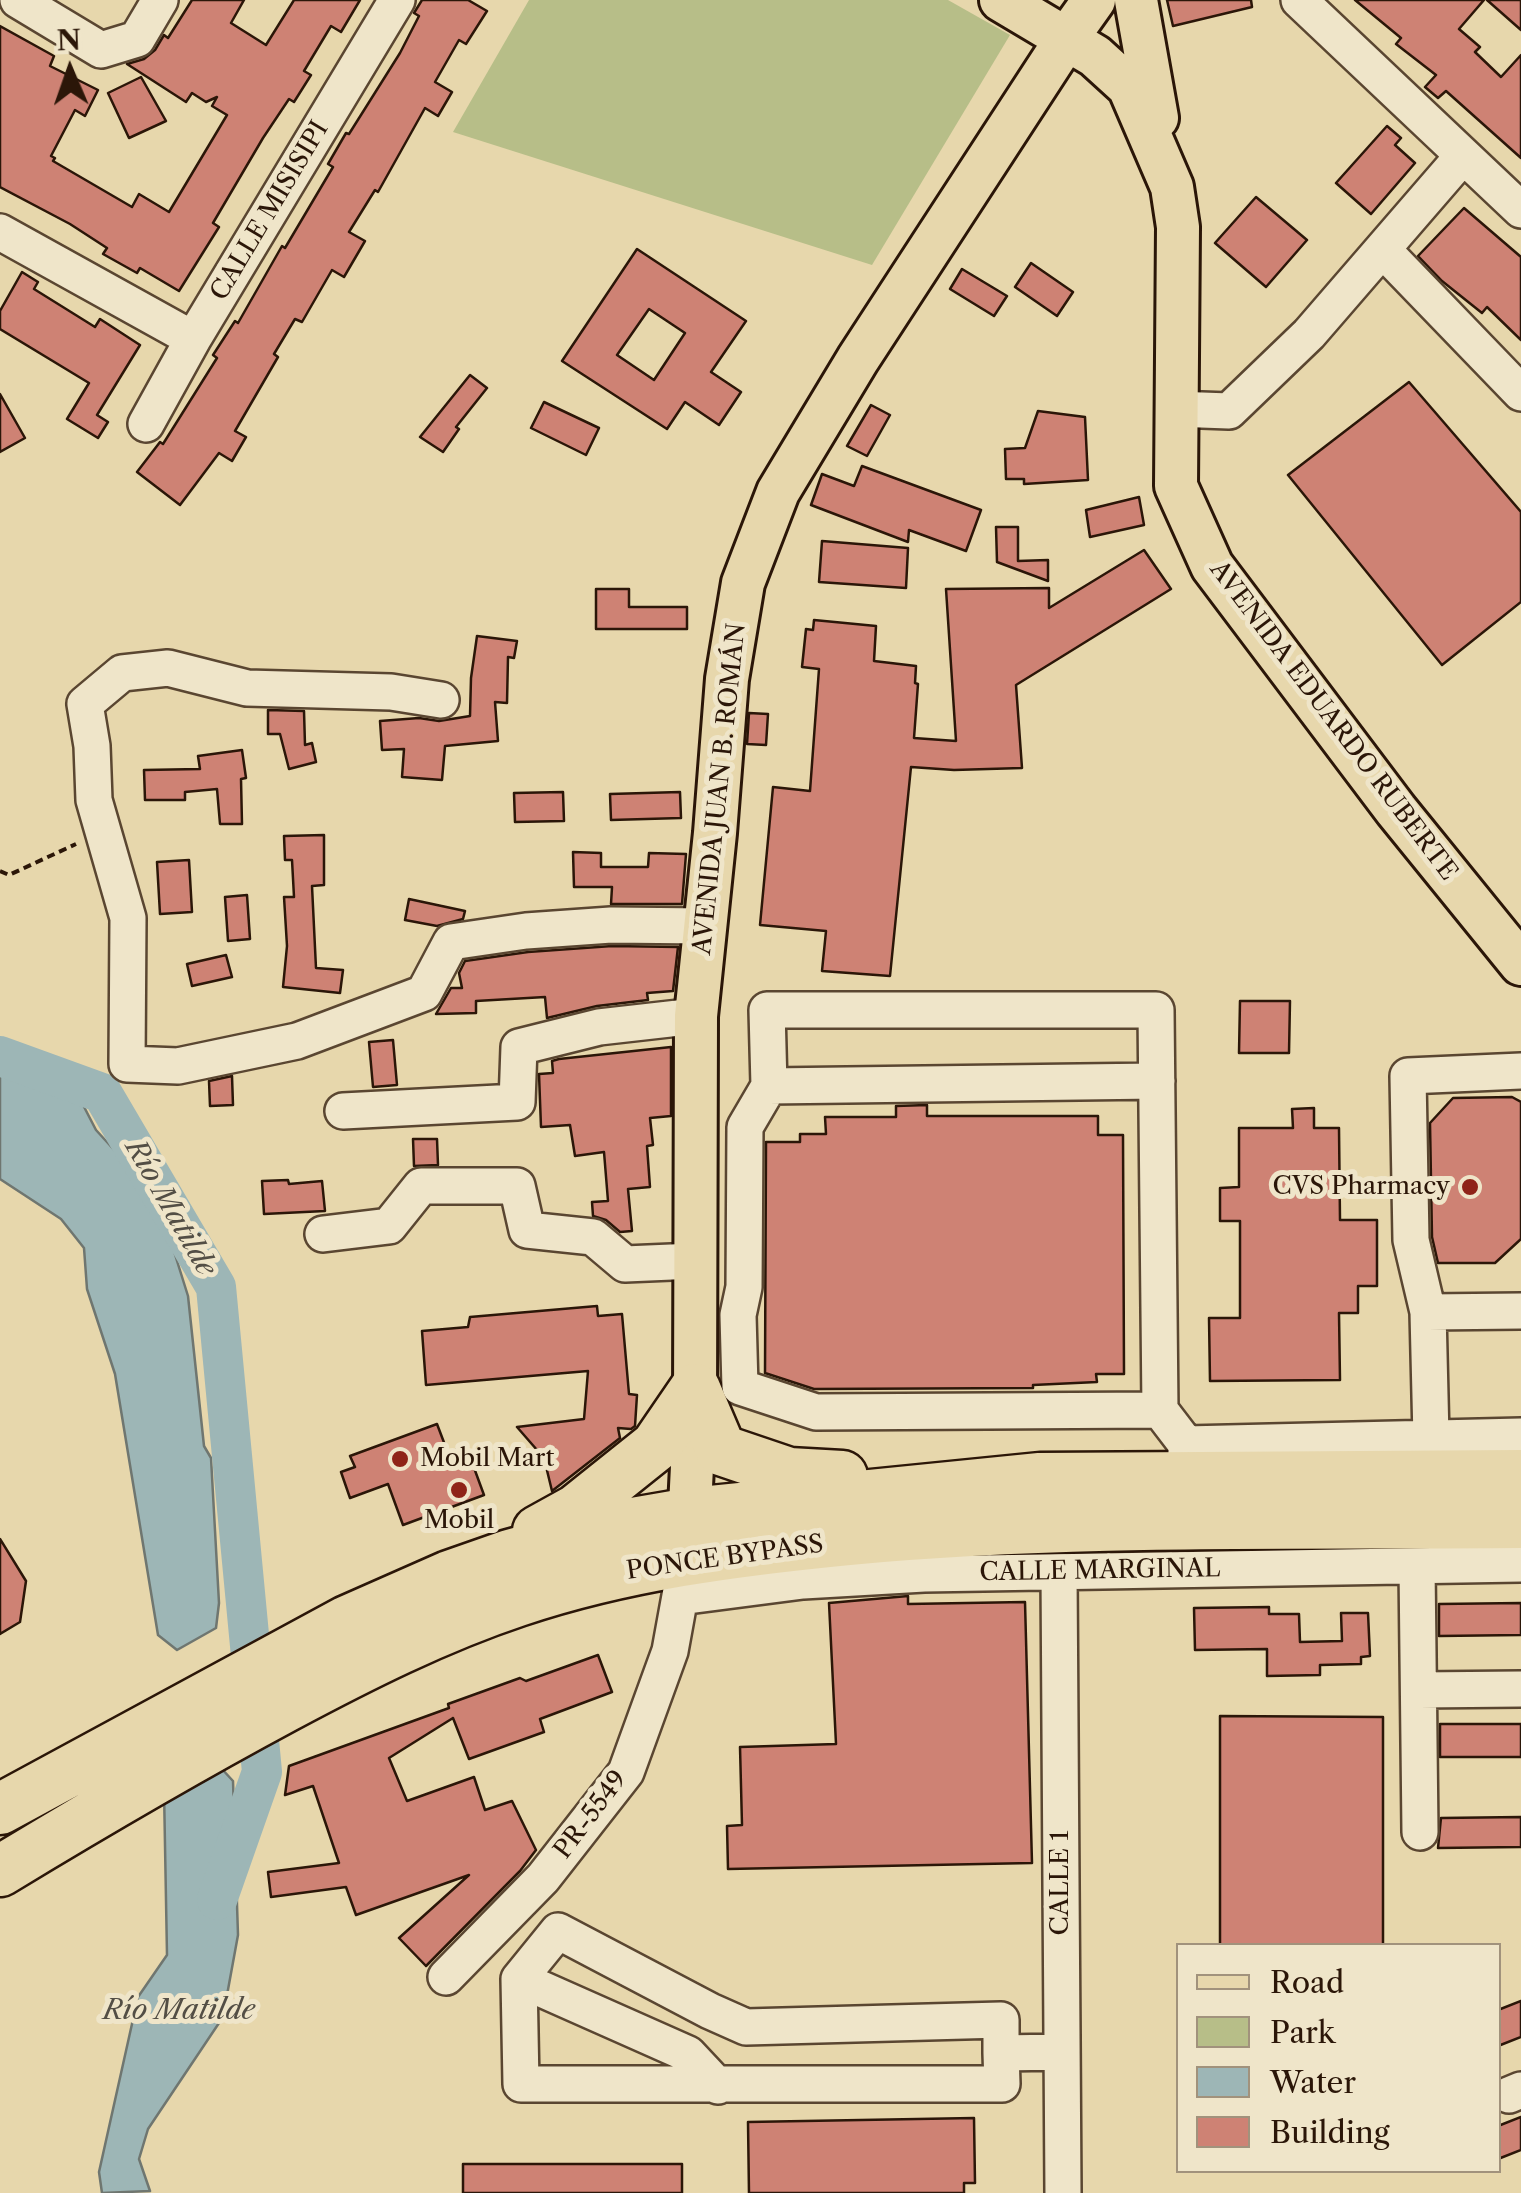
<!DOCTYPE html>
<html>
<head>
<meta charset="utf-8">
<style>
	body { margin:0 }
	#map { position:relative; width:1521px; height:2193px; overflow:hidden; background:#e7d7ac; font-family:"Libre Caslon Text",serif }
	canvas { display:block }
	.legend { position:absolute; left:1176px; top:1943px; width:325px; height:230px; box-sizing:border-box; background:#efe5c9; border:2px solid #a1927c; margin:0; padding:12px 18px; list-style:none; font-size:30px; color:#2b1608 }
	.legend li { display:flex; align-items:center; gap:20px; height:50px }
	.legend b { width:50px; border:2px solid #a1927c }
	.north { position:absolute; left:20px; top:20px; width:100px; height:100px; -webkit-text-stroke:8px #efe5c9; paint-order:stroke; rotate:358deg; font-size:28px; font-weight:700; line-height:40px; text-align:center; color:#2b1608 }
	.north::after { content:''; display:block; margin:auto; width:35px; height:45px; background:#2b1608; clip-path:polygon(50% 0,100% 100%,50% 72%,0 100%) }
</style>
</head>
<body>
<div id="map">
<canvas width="1521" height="2193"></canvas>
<ul class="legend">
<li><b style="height:12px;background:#e7d7ac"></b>Road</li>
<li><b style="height:28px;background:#b7be88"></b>Park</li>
<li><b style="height:28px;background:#9db6b6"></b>Water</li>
<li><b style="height:28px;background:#ce8274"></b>Building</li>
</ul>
<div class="north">N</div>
</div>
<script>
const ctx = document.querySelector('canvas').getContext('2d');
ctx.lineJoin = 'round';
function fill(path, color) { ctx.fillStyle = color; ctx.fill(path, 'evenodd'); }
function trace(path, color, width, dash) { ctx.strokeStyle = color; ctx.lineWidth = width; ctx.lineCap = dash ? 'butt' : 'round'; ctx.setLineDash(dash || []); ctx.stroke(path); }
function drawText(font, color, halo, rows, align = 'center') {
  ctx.font = font + ' "Libre Caslon Text",serif'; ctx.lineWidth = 10; ctx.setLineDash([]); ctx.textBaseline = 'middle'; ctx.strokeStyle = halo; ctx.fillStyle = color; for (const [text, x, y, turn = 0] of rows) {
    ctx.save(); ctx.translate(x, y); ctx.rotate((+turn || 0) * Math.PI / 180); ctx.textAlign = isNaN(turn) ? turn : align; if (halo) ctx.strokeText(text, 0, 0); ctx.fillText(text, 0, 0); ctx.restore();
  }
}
fill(new Path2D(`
	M529,0h419l62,35 -138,230 -419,-133z`), '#b7be88');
const water = new Path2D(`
	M0,1062l27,6 54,33 15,29 61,67 31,99 16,150 7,12 8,145 -3,25 -39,22 -19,-15 -43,-261 -28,-85 -3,-41 -23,-29 -61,-40z
	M221,1768l12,13 5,154 -15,82 -75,112 -9,30 11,32 -48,2 -3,-21 39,-175 29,-42 -3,-165z`);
fill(water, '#9db6b6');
trace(water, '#6f7670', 2.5);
trace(new Path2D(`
	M0,1056l102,37 114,194 46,485 -45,128`), '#9db6b6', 40);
const building = new Path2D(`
	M192,0h52l-13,23 35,22 28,-45h66l-19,32 -10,-6 -27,45 7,4 -17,27 -5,-3 -26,39 -50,85 6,4 -40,64 -39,-23 -3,5 -34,-19 4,-6 -37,-24 -70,-37v-161l54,30 -4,10 48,24 -13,26 -10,-6 -24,46 4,2 -2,3 79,46 7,-13 30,18 58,-97 -15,-9 5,-9 -11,5 -14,-9 -6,9 -59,-38 17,-5 11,-9 9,-15 4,3z
	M422,0h46l19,11 -21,33 -7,-4 -24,42 17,10 -14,24 -13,-8 -47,84 -3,-2 -26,42 16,9 -21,36 -12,-7 -30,52 -7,-3 -21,35 4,3 -43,74 11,6 -14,24 -13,-8 -39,52 -43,-33 23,-30 3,2 54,-86 -4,-3 22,-34 3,2 44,-77 3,2 48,-81 -5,-3 18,-31 3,1 51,-81 19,-37 -5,-3z
	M1167,0h84l1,7 -79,19z
	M1355,0h129l-25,29 21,18 -5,5 26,25 20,-22v103l-75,-67 -8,7 -13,-11 11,-12 -40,-31 5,-6z
	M1487,0h34v30z
	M141,77l25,44 -37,17 -21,-45z
	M1387,126l14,12 -6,7 20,18 -44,51 -35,-31z
	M1256,197l51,43 -41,47 -51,-44z
	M1464,208l57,49v83l-34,-33 -5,6 -40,-32 -24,-25z
	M637,249l109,72 -35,51 30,20 -22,33 -34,-23 -18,27 -105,-68zM649,309l36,24 -31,47 -37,-25z
	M1031,263l42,29 -16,24 -42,-29z
	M962,269l45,27 -13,20 -44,-27z
	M22,272l16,10 -4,7 61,38 5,-8 40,26 -43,70 11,7 -10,16 -31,-19 22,-36 -89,-54v-18z
	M470,375l17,13 -31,39 3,2 -16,23 -23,-15z
	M1409,382l112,130v90l-79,63 -154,-190z
	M0,394l25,44 -25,14z
	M544,402l55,26 -13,27 -55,-27z
	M871,405l19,10 -23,41 -20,-10z
	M1038,411l47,6 3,63 -64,4v-5h-18l-1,-30 20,-1z
	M862,466l119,44 -15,41 -57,-21 -1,12 -97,-37 11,-31 32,12z
	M1139,497l5,28 -54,12 -4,-27z
	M996,527h22v34l30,-1v21l-51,-19z
	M822,541l86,7 -2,40 -87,-6z
	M1144,550l27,39 -155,96 6,83 -68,2 -43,-3 -21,209 -68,-5 4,-40 -66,-6 13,-138 37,4 9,-122 -17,-2 4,-38 7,1 1,-10 62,6 -2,35 42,5 -1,17 3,1 -4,54 42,3 -10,-152 103,-1v20z
	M596,589h33v18h58v22h-91z
	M477,636l40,5 -3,17 -6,-1 -1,46 -12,-1 3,39 -53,5 -3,34 -40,-3 2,-28 -22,1 -2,-29 39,-3 20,3 31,-5 1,-38z
	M268,710l36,1 1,34 7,-2 4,19 -27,7 -9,-35h-12z
	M749,713l19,1 -2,31 -19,-1z
	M242,750l4,28 -5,1 1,45h-22l-3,-35 -32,3v8h-40l-1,-30 56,-1 -2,-13z
	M563,792l1,29 -49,1 -1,-29z
	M680,792l1,26 -70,2 -1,-26z
	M324,835v50l-12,1 4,82 27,2 -3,23 -57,-6 4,-41 -3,-49h10l-2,-37h-7l-1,-24z
	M573,852l28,1v14h47l1,-14 37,1 -4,50h-71l1,-17h-38z
	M189,860l3,52 -32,2 -3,-52z
	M247,895l3,44 -22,2 -3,-44z
	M409,899l56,12 -2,8 -26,7 -32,-6z
	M612,946l66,1 -5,44 -26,2 1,7 -51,6 -50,12 -2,-21 -69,4v12l-40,1 15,-26h11l-3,-15 6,-12 63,-9z
	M226,955l6,22 -40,9 -5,-22z
	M1240,1001h50l-1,52h-50z
	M393,1040l4,45 -24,2 -4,-45z
	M671,1047v69l-21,2 3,27 -6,1 3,41 -22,2 4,42 -12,1 -14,-12 -13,-4 -1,-14 16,-1 -4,-49 -29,4 -5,-31 -29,2 -2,-53 14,-1 -1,-12 7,-2z
	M232,1076l1,29 -23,1 -1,-25z
	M1512,1097l9,5v137l-26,24h-57l-6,-26 -2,-114 23,-25z
	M927,1105v11h171v19h25l1,239h-28l1,8 -64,3v3l-219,1 -49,-16 1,-231h34v-8h26l-1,-17h71v-11z
	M1314,1108v20h25l1,92h37v66h-19v27h-19l1,67 -130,1 -1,-63h31v-97h-20v-33l19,-1v-59h54l-1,-19z
	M413,1139h24l1,26 -24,1z
	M288,1180l1,4 33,-3 3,30 -61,3 -2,-33z
	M597,1306l1,10 24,-2 7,80 8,1 -2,31 -4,3 -13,-1 2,10 -68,53 -8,-33 -27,-31 67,-8 4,-48 -162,14 -4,-54 46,-4 2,-10z
	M437,1424l11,29 18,-7 18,49 -81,30 -15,-41 -38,14 -9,-26 14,-5 -5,-11z
	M0,1539l26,42 -6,41 -20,12z
	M908,1596v8l117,-2 7,261 -304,6 -1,-43 15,-1 -2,-78 96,-3 -7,-141z
	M1521,1603v32l-82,1v-32z
	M1269,1607v7h30l1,28 42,-1 -1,-28h27l2,43 -9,1v7l-41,1v10l-53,1v-27l-72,1 -1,-42z
	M598,1655l14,37 -72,27 4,13 -75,27 -16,-41 -64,40 18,43 67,-24 11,33 27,-9 24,49 -16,21 -94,95 -27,-28 70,-63 -113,40 -10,-28 -75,10 -3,-25 71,-9 -26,-77 -28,9 4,-29 160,-58 -1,-4 72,-26 6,3z
	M1220,1716l163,1v229h-163z
	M1440,1724h81v33h-81z
	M1521,1817v30l-83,1 3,-30z
	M1521,2001v36l-23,9v-36z
	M1521,2117v33l-23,9v-33z
	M974,2118l1,65h-11v10h-215l-1,-71z
	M463,2164h219v29h-219z`);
fill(building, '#ce8274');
trace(building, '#2b1608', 2.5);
const minor = new Path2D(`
	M18,0l83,50 36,-11 23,-39
	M1299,0l222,210
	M0,232l193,107
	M1383,250l138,143
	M1174,409l55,2 80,-77 153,-177
	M146,424l47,-85 204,-339
	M441,700l-50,-8 -144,-4 -79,-20 -46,5 -37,31 7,42 2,54 34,118 -1,146 51,2 119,-25 127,-48 27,-51 75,-11 85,-6 95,1
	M1521,1071l-113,5 3,164 17,72 93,-1
	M1157,1081l-388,5 -2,-76h389l4,400 26,34
	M769,1086l-24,41 -1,160 -6,28 2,72 76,25 344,-2
	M343,1111l174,-9 2,-55 80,-20 97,-11
	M323,1234l66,-8 32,-40h96l10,44 66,7 32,27 70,-3
	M1428,1312l3,126
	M1186,1467v-23l335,-8
	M1417,1566l3,266
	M1059,1572l4,621
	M680,1597l123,-16 121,-7 597,-10
	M1419,1690l102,-1
	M446,1977l97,-99 83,-106 44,-121 14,-77
	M519,1979l2,105h481l-1,-31 61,-1
	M718,2086l-30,-32 -169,-75 39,-48 152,80 36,16 255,-7v33
	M1509,2095l12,-5`);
const major = new Path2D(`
	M1001,0l94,56 34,31 43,100 6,40 -2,259 36,80 184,244 125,154
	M1136,0l21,118
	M688,1547l7,-141 1,-390 19,-183 12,-154 16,-96 35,-91 80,-133 209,-321 27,-38`);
const highway = new Path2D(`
	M695,1389l26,61 68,23 53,3
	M538,1531l38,-21 80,-64 39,-57
	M0,1809l347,-188 102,-45 60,-21 101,-28 81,-14 349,-35 481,-3
	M0,1871c94,-57 188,-112 285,-164 75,-40 152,-79 233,-106 107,-36 218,-50 330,-61 224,-21 449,-15 673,-17`);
trace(minor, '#5a4631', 40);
trace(major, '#2b1608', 48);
trace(highway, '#2b1608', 55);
trace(new Path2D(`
	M0,871l9,4 67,-31`), '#2b1608', 4, [8, 5]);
trace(minor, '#efe5c9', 35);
trace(major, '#e7d7ac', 42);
trace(highway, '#e7d7ac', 50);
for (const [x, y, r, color] of [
	[1470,1187,10,"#8f2418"],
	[400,1459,10,"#8f2418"],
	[459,1490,10,"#8f2418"]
]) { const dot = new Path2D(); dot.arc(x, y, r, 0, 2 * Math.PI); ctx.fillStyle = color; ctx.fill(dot); trace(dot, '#efe5c9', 4); }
drawText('25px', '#2b1608', '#efe5c9', [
	["CALLE MISISIPI",270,211,-59],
	["AVENIDA EDUARDO RUBERTE",1333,721,53],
	["AVENIDA JUAN B. ROMÁN",720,789,-84],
	["PONCE BYPASS",725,1558,-8],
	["CALLE MARGINAL",1100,1571,-1],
	["PR-5549",591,1815,-53],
	["CALLE 1",1061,1883,-90]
]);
drawText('25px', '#2b1608', '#efe5c9', [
	["CVS Pharmacy",1450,1187],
	["Mobil Mart",420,1459,"left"],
	["Mobil",459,1521,"center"]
], 'right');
drawText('italic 28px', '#534e45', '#efe5c9', [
	["Río Matilde",170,1208,60],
	["Río Matilde",179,2011]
]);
</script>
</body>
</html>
